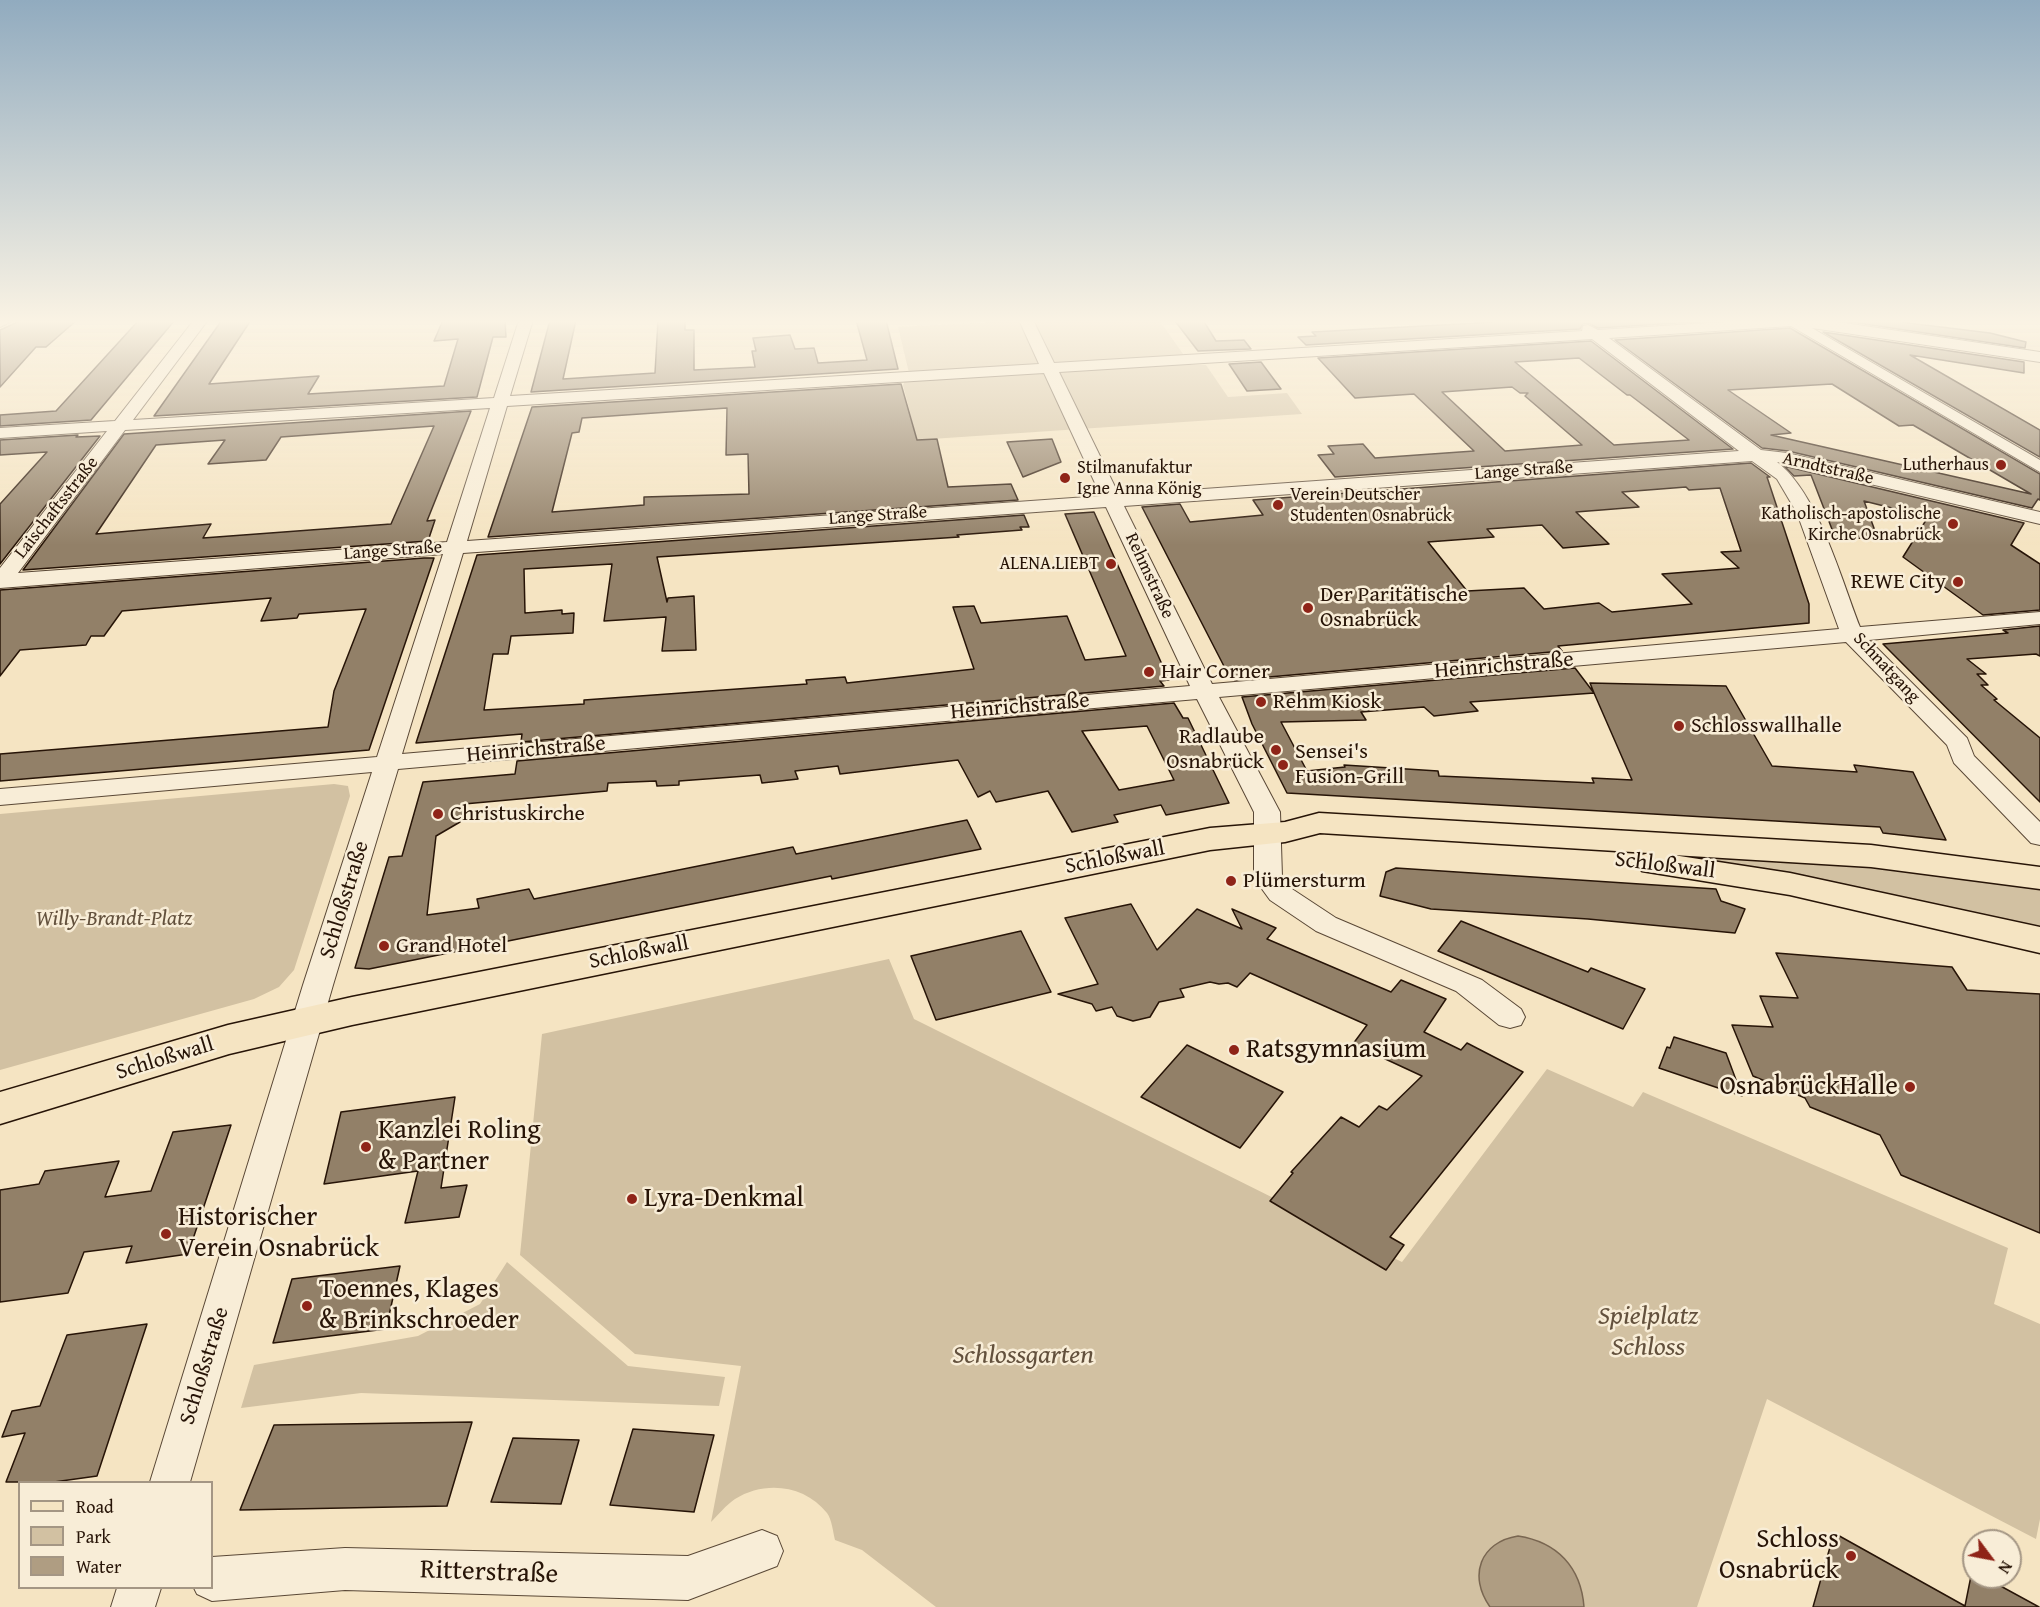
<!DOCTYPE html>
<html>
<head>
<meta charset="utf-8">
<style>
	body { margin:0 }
	#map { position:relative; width:2040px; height:1607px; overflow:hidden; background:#f5e4c2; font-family:"Gentium Book Plus",serif }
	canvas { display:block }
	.legend { position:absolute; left:18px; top:1481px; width:195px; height:108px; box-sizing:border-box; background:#f8edd7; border:2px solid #a49684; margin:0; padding:8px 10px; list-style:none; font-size:18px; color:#271407 }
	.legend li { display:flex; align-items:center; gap:12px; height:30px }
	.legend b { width:30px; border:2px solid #a49684 }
	.north { position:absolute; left:1962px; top:1529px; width:60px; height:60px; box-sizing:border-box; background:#f8edd7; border:2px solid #a49684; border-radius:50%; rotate:122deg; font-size:16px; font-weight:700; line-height:24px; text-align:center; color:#271407 }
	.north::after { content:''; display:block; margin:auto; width:21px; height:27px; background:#8f2418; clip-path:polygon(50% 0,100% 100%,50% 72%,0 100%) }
</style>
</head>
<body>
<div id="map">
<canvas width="2040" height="1607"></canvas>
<ul class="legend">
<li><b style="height:8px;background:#f5e4c2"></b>Road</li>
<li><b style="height:16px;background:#d2c1a2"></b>Park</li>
<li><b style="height:16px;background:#af9d82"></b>Water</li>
</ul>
<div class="north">N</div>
</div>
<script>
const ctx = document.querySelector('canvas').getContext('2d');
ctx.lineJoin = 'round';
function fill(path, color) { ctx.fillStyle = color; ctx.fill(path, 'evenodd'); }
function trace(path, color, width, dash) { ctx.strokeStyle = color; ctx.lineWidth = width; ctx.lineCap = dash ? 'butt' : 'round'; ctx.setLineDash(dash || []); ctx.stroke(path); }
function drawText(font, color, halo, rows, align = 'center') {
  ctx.font = font + ' "Gentium Book Plus",serif'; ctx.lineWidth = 5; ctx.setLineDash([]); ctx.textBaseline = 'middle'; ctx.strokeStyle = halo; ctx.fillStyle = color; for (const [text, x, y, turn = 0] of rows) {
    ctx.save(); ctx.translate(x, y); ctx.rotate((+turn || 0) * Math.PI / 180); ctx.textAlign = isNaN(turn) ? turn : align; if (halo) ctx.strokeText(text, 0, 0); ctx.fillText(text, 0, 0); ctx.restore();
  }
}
fill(new Path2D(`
	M1032,320h127l32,45h15l22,32 59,-4 15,21 -385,26 -14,-55 6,-12 -11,-46z
	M334,784l14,2 2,10 -56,174 -15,17 -25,12 -254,71v-256z
	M1650,850l228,16 162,19v43l-250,-53z
	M889,959l25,60 488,243 145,-193 86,38 10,-15 365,156 -14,56 46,20v195l-4,20 -269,-140 -70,208h-761l-74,-57 -27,-10c-2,-8 -3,-20 -8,-27 -22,-28 -62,-33 -92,-14 -9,6 -17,16 -24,23l30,-156 -106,-12 -115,-99 22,-221z
	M507,1262l121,104 97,11 -6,29 -358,-13 -120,15 13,-43 164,-29 62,-32z`), '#d2c1a2');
const water = new Path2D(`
	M1518,1536c39,6 63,31 66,71h-94c-22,-31 -10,-65 28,-71z`);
fill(water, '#af9d82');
trace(water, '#796651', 1.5);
const building = new Path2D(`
	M22,320h55l-31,27h-10l-36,40v-57z
	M139,320h36l-84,100 -91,6v-11l56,-4z
	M222,320h29l-42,64 110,-8 -11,18 136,-8 14,-47 -24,2 9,-21h62l1,17h-13l-16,60 -323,19z
	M550,320h26l-13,59 92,-6 3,-53h27v10h9v40l61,-3 -3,-16h4l-3,-13 37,-3 5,14 19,-1 4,15 49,-3 -11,-40h30l12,49 -367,23z
	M1203,320l13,21 28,-1 7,9 -53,2 -23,-30z
	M1533,320h191l-126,8 -10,-5 -5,1 -3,5 -274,16 -8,-8 18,-1 -4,-4z
	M1838,320h46l106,13 36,9 -1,6z
	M1790,328l250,146v26l-2,-1 -6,9 -244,-57 -26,-3 -147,-108zM1832,384l67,42 14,-1 118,69 -260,-59 20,-2 -63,-43z
	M1823,332l201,30v11l-114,-18 130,75v27z
	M1591,341l142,108 -398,28 -17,-22 16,-1 -6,-8 35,-2 12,14 99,-7 -60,-57 -59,4 -37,-40zM1579,358l48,37h3l59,45 -75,5 -99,-83zM1512,387l8,6h8l-3,3 57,49 -77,6 -63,-59z
	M1261,362l20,27 -34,2 -18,-27z
	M901,384l16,56 20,-1 11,48 63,-3 7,16 -530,37 44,-130zM727,408l-1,47 22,-1 1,40 -105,3v8l-92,7 20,-79 7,-1 3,-14z
	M471,411l-44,110 8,-1 -7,21 -405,29 101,-136zM434,426l-43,98 -188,14 8,-14 -115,10 60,-89 69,-5 -17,24 58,-4 15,-23z
	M78,435l-2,2 24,-1 -100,128v-60l47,-52 -47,3v-15z
	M1052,439l9,23 -38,15 -16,-35z
	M1751,463l19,14h-3l42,127v19l-251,23 4,5 -327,29 -2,-7 -5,1 -86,-167 38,-3 10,18 73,-7 -10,-15zM1686,487l3,3 31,-2 21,63 -20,1 18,16 -77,6 30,30 -80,8 -13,-9 -55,6 -20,-21 -57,3 -39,-49 66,-5 -7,-8 55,-4 21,23 46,-4 -33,-32 63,-5 -17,-15z
	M1784,466l240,57 -13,22 29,19v46l-57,5 -80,-58 25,-40 -64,-16 14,38 -43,-2 -24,-62 -17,1z
	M1094,512l75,168 -9,1 4,5 -643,56 1,-8 -106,9 61,-188 547,-40 5,12h-9l2,3 -65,5 2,2 -302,20 10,45 1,-4 26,-2 2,54 -34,1 4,-34 -62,4 8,-57 -88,5 1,44 37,-3v4l12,-1 -1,20 -62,3 -3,18h-15l-9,56 100,-6v-4l223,-16 -1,-4 39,-3 2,6 127,-14 -21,-62 21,-1 7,17 86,-7 18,44 41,-4 -61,-142z
	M424,558h10l-65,192 -369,31v-27l328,-27 6,-36 32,-82 -67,5 -2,4 -36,3 10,-23 -149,13 -18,25h-13l-5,9 -66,5 -20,26v-86z
	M2040,626v30l-4,-2 -69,5 19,15h-9l11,11h-7l16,14 -3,1 46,38v64l-157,-158 125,-11 -5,-3z
	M1575,668l19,25 -4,-10 136,3 46,80 85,6 -3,-7 59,7 33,68 -63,-7 -3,-6 -593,-34 -35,-69 -10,-27zM1594,693l38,87 -40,-2 2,5 -155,-7 -1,-5 -94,-6 1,2 -38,4 -26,-49 85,-2 -5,-8 63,-5 10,9 44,-5 -8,-9z
	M1174,703l9,15h5l41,85 -63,12 -5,-10 -47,10 4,7 -46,10 -24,-41 -52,11 -6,-11 -12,6 -20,-37 -118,14 -2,-8 -43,5 3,8 -36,4 -2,-8 -81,6v4l-22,1 -1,-5 -48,2 -1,8 -143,13 -4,18 -24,14 -9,79 52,-7 -2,-9 52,-10 5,10 259,-52 3,7 171,-34 14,29 -149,30 -1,-3 -462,93 -14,-1 34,-111 13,-1 21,-74 92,-8 2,-13zM1147,726l27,54 -55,10 -37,-59z
	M1396,868l320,21 5,12 24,8 -10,24 -147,-14 -157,-10 -51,-13 6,-24z
	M1131,904l26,46 40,-41 45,20 -10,-20 44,19 -9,11 124,53 10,-12 45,19 -22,33 37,18 6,-7 56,29 -133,165 14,8 -18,25 -116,-69 23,-28 -2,-1 50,-55 18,10 20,-21 8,4 35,-34 -69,-32 14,-19 -117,-52 -13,14 -9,-4 -9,1 -9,-2 -30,7 4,8 -25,5 -9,15 -17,4 -16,-5 -5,-9 -16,4 -4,-7 -34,-10 40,-10 -33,-66z
	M1461,921l127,51 3,-4 54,21 -22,40 -185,-78z
	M1021,931l30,61 -115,28 -25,-64z
	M1776,953l176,14 15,23 73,4v239l-139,-58 -21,-40 -70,-28 -5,-9 -52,-22 -21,-51 41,2 -13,-31 38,2z
	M1674,1037l52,16 16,43 -83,-28 8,-21 3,1z
	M1187,1045l96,47 -43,56 -99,-51z
	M455,1097l-14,91 26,-3 -8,32 -54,6 13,-52 -94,13 17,-72z
	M231,1125l-43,129 -62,9 6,-17 -48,6 -16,41 -68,9v-112l39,-6 6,-13 74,-10 -14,36 46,-6 22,-59z
	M400,1266l-14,63 -113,14 19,-64z
	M147,1324l-50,152 -43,6h-48l19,-49 -23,4 10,-26 28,-5 27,-71z
	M472,1422l-25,84 -207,4 34,-85z
	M633,1429l81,6 -20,77 -84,-7z
	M513,1438l66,2 -18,64 -70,-2z
	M1834,1533l131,73 7,-35 2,6h10l55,30h-226z`);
fill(building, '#928068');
trace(building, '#271407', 1.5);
const street = new Path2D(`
	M0,320h14l-14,7z
	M194,320h14l-75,100 361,-22 25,-78h14l-23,76 529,-32 -20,-44h14l21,43 528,-32 1,-5 5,-1 10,5 159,-10h67l216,32v10l-228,-34 228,132v12l-249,-146 -182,12 152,112 26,3 253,59v12l-263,-62c41,31 64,117 83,165l180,-15v12l-171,16 98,98 7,18 66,66v23l-9,-2 -77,-80 -7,-18 -101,-103 -627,55 61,115 2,65 7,10 47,31 146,62 39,29 4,8 -4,8 -11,3 -11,-3 -43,-34 -140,-60 -46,-31 -16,-22v-66l-57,-113 -799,70 -65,216 -143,497h-40l153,-497 69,-213 -372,33v-16l377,-32 66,-203 -443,34v-20l107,-137 -107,7v-10l115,-7zM1592,339l147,112 -620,44 -60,-123zM1044,373l57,123 -634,45 40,-135zM490,408l-43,134 -429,31 107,-143zM1752,461l25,18 20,34 42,116 -627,55 -88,-178zM1106,507l84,179 -788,68 61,-201z
	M762,1530l15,6 6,15 -6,15 -89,34 -343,-10 -133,11 -15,-7 -3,-6h18v-31l133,-9 343,8z
	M117,1588h44l-6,19h-44z`);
const primary = new Path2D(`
	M1319,813l552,32 169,22v22l-169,-22 -198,-12 117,18 250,54v26l-250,-58 -148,-24 -5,-8 5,-8 7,-2 -329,-20 -35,9 -75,8 -858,175 -123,29 -229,70v-32l228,-67 124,-28 858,-169 75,-6z`);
trace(street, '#5a4836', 2);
trace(primary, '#271407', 3);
fill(street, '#f8edd7');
fill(primary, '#f5e4c2');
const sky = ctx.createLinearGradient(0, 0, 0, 545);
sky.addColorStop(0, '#91abbf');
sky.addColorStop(0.59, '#faf3e4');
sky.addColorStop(1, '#faf3e400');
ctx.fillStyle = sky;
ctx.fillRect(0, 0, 2040, 545);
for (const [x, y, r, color] of [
	[2001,465,6,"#8f2418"],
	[1065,478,6,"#8f2418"],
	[1278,505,6,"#8f2418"],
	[1953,524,6,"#8f2418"],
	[1111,564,6,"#8f2418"],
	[1958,582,6,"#8f2418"],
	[1308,608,6,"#8f2418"],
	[1149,672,6,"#8f2418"],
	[1261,702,6,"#8f2418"],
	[1679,726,6,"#8f2418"],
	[1276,750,6,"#8f2418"],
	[1283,765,6,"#8f2418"],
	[438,814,6,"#8f2418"],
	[1231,881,6,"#8f2418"],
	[384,946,6,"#8f2418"],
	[1234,1050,6,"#8f2418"],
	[1910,1087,6,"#8f2418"],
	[366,1147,6,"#8f2418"],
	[632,1199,6,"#8f2418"],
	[166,1234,6,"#8f2418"],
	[307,1306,6,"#8f2418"],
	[1851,1556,6,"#8f2418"]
]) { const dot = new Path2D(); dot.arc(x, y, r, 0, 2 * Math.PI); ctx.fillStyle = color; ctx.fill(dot); trace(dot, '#f8edd7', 2); }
drawText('18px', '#271407', '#f8edd7', [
	["Lutherhaus",1989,465],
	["Stilmanufaktur",1077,468,"left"],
	["Igne Anna König",1077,489,"left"],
	["Verein Deutscher",1290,495,"left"],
	["Studenten Osnabrück",1290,516,"left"],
	["Katholisch-apostolische",1941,514],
	["Kirche Osnabrück",1941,535],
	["ALENA.LIEBT",1099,564]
], 'right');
drawText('18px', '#271407', '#f8edd7', [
	["Arndtstraße",1828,469,13],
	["Lange Straße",1524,471,-4],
	["Laischaftsstraße",57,508,-52],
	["Lange Straße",878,516,-4],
	["Lange Straße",393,551,-4],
	["Rehmstraße",1149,576,65],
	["Schnatgang",1886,668,47]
]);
drawText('22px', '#271407', '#f8edd7', [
	["REWE City",1946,582,"right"],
	["Der Paritätische",1320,595],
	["Osnabrück",1320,620],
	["Hair Corner",1161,672],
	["Rehm Kiosk",1273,702],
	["Schlosswallhalle",1691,726],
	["Radlaube",1264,737,"right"],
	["Osnabrück",1264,762,"right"],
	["Sensei's",1295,752],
	["Fusion-Grill",1295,777],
	["Christuskirche",450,814],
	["Plümersturm",1243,881],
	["Grand Hotel",396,946]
], 'left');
drawText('22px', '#271407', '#f8edd7', [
	["Heinrichstraße",1504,666,-5],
	["Heinrichstraße",1020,707,-5],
	["Heinrichstraße",536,750,-5],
	["Schloßwall",1115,858,-11],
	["Schloßwall",1665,866,7],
	["Schloßstraße",345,900,-73],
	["Schloßwall",639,953,-11],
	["Schloßwall",165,1059,-17],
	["Schloßstraße",205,1366,-73]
]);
drawText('italic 22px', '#63513d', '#f8edd7', [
	["Willy-Brandt-Platz",114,919]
]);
drawText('27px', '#271407', '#f8edd7', [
	["Ratsgymnasium",1246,1050],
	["OsnabrückHalle",1898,1087,"right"],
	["Kanzlei Roling",378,1131],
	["& Partner",378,1162],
	["Lyra-Denkmal",644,1199],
	["Historischer",178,1218],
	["Verein Osnabrück",178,1249],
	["Toennes, Klages",319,1290],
	["& Brinkschroeder",319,1321],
	["Schloss",1839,1540,"right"],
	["Osnabrück",1839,1571,"right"]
], 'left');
drawText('italic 27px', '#63513d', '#f8edd7', [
	["Spielplatz",1648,1317],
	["Schloss",1648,1348],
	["Schlossgarten",1023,1356]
]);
drawText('27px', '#271407', '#f8edd7', [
	["Ritterstraße",489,1573,2]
]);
</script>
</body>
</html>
